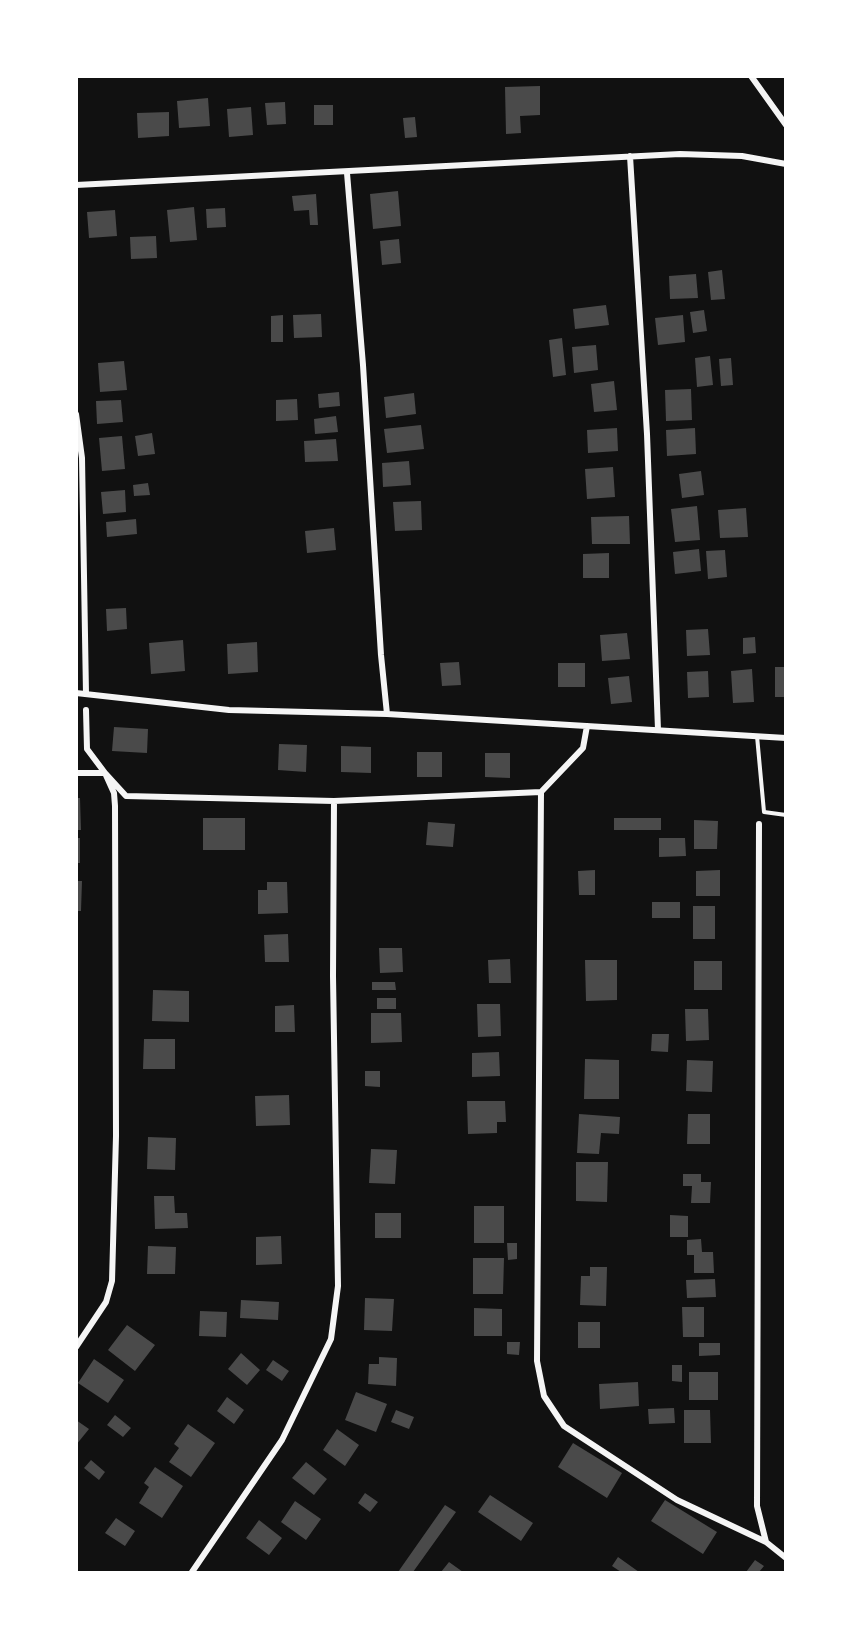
<!DOCTYPE html>
<html>
<head>
<meta charset="utf-8">
<style>
	body { margin:0 }
	#map { position:relative; width:862px; height:1649px; overflow:hidden; background:#111; font-family:"Alegreya Sans",sans-serif }
	canvas { display:block }
	.frame { position:absolute; inset:0; border:78px solid #fff; pointer-events:none }
</style>
</head>
<body>
<div id="map">
<canvas width="862" height="1649"></canvas>
<div class="frame"></div>
</div>
<script>
const ctx = document.querySelector('canvas').getContext('2d');
ctx.lineJoin = 'round';
function fill(path, color) { ctx.fillStyle = color; ctx.fill(path, 'evenodd'); }
function trace(path, color, width, dash) { ctx.strokeStyle = color; ctx.lineWidth = width; ctx.lineCap = dash ? 'butt' : 'round'; ctx.setLineDash(dash || []); ctx.stroke(path); }
fill(new Path2D(`
	M540,86v29l-20,1 1,17 -15,1 -1,-47z
	M208,98l2,28 -31,2 -2,-27z
	M285,102l1,22 -19,1 -2,-22z
	M314,105h19v20h-19z
	M251,107l2,28 -24,2 -2,-28z
	M169,112v24l-31,2 -1,-25z
	M415,117l2,20 -12,1 -2,-20z
	M398,191l3,35 -28,3 -3,-35z
	M316,194l2,31h-8l-1,-15 -15,1 -2,-15z
	M194,207l3,33 -27,2 -3,-32z
	M225,208l1,19 -19,1 -1,-19z
	M115,210l2,26 -28,2 -2,-26z
	M156,236l1,22 -26,1 -1,-22z
	M399,239l2,24 -19,2 -2,-24z
	M722,270l3,29 -14,1 -3,-28z
	M696,274l2,24 -28,1 -1,-23z
	M606,305l3,20 -34,4 -2,-20z
	M704,310l3,21 -14,2 -3,-21z
	M321,314l1,23 -28,1 -1,-23z
	M283,315v27h-12v-26z
	M683,315l2,27 -27,3 -3,-27z
	M562,338l4,37 -13,2 -4,-37z
	M596,345l2,25 -24,3 -2,-26z
	M710,356l3,29 -16,2 -2,-29z
	M731,358l2,27 -12,1 -2,-27z
	M124,361l3,29 -27,2 -2,-29z
	M614,381l3,29 -23,2 -3,-28z
	M691,389l1,31 -26,1 -1,-31z
	M339,392l1,14 -21,2 -1,-14z
	M414,393l2,21 -30,4 -2,-21z
	M297,399l1,21 -22,1v-21z
	M121,400l2,22 -26,2 -1,-23z
	M336,416l2,16 -23,2 -1,-15z
	M421,425l3,24 -37,4 -3,-24z
	M617,428l1,23 -30,2 -1,-23z
	M695,428l1,26 -29,2 -1,-26z
	M152,433l3,21 -17,2 -3,-20z
	M122,436l3,33 -23,2 -3,-33z
	M336,439l2,22 -33,1 -1,-21z
	M409,461l2,24 -28,2 -1,-24z
	M613,467l2,30 -28,2 -2,-30z
	M701,471l3,24 -22,3 -3,-24z
	M148,483l2,12 -16,1 -1,-11z
	M125,490l1,22 -23,2 -2,-22z
	M421,501l1,29 -27,1 -2,-29z
	M697,506l3,34 -25,2 -4,-33z
	M746,508l2,29 -28,1 -2,-28z
	M629,516l1,28h-38l-1,-27z
	M136,519l1,15 -30,3 -1,-15z
	M334,528l2,22 -29,3 -2,-22z
	M699,549l2,22 -26,3 -2,-22z
	M725,550l2,27 -19,2 -2,-28z
	M609,553v25h-26v-24z
	M126,608l1,21 -20,2 -1,-22z
	M708,629l2,26 -23,1 -1,-26z
	M627,633l3,26 -28,2 -2,-26z
	M755,637l1,16 -13,1v-16z
	M183,640l2,31 -34,3 -2,-31z
	M257,642l1,30 -30,2 -1,-30z
	M459,662l2,23 -19,1 -2,-23z
	M558,663h27v24h-27z
	M775,667h11v30h-11z
	M752,669l2,33 -21,1 -2,-32z
	M708,671l1,26 -21,1 -1,-26z
	M629,676l3,26 -21,2 -3,-26z
	M114,727l34,2 -1,24 -35,-2z
	M279,744l28,1 -1,27 -28,-2z
	M341,746l30,1v26l-30,-1z
	M417,752h25v25h-25z
	M485,753h25v25l-25,-1z
	M76,798h4l1,32h-5z
	M203,818h42v32h-42z
	M614,818h47v12h-47z
	M694,820l24,1 -1,28h-23z
	M428,822l27,2 -2,23 -27,-2z
	M76,838h4v25h-4z
	M659,838h26l1,18 -27,1z
	M595,870v25h-16l-1,-24z
	M720,870v26h-24v-25z
	M76,881h6l-1,30h-5z
	M267,882h20l1,31 -30,1v-24h9z
	M652,902h28v16h-28z
	M693,906h22v33h-22z
	M288,934l1,28h-24l-1,-27z
	M379,948h23l1,24 -23,1z
	M510,959l1,24h-22l-1,-23z
	M585,960h32v40l-31,1z
	M694,961h28v29h-28z
	M372,982h23l1,8h-24z
	M153,990l36,1v31l-37,-1z
	M377,998h19v11h-19z
	M477,1004h23l1,32 -23,1z
	M294,1005l1,27h-20v-26z
	M685,1009h23l1,31 -23,1z
	M371,1013h30l1,29 -31,1z
	M652,1034h17l-1,18 -17,-1z
	M144,1039h31v30h-32z
	M499,1052l1,24 -28,1v-24z
	M585,1059l34,1v39h-35z
	M687,1060l26,1 -1,31 -26,-1z
	M365,1071h15v16l-15,-1z
	M289,1095l1,30 -34,1 -1,-30z
	M467,1101h38l1,21h-9v11l-29,1z
	M579,1114l41,3 -1,17 -18,-1 -2,21 -22,-1z
	M688,1114h22v30h-23z
	M148,1137l28,1 -1,32 -28,-1z
	M371,1149l26,1 -2,34 -26,-1z
	M576,1162h32l-1,40 -31,-1z
	M683,1174h18v8h10l-1,21h-19l1,-17h-9z
	M154,1196h20l1,17h12l1,15 -33,1z
	M474,1206h30v37h-30z
	M375,1213h26v25h-26z
	M670,1215l18,1v21h-18z
	M281,1236l1,28 -26,1v-28z
	M701,1239l1,13h11l1,21h-20v-18h-7v-15z
	M507,1243h10v16l-9,1z
	M148,1246l28,1 -1,27h-28z
	M473,1258h31l-1,36h-30z
	M590,1267h17l-1,39 -26,-1 1,-29h9z
	M715,1279l1,18 -29,1 -1,-18z
	M365,1298l29,1 -2,32 -28,-1z
	M241,1300l38,2 -1,18 -38,-2z
	M682,1307h22v30h-21z
	M474,1308l28,1v27h-28z
	M200,1311l27,1 -1,25 -27,-1z
	M578,1322h22v26h-22z
	M127,1325l28,20 -20,26 -27,-21z
	M507,1342h13l-1,13 -12,-1z
	M699,1343h21v12l-21,1z
	M241,1353l19,17 -13,15 -19,-16z
	M379,1357l18,1 -1,28 -28,-2 1,-20h10z
	M94,1359l30,21 -16,23 -30,-20z
	M273,1360l16,11 -7,10 -16,-11z
	M672,1365h10v17l-10,-1z
	M689,1372h29v28h-29z
	M638,1382l1,24 -39,3 -1,-25z
	M356,1392l31,12 -11,28 -31,-12z
	M227,1397l17,13 -10,14 -17,-13z
	M674,1408l1,15 -26,1 -1,-15z
	M396,1410l18,7 -5,12 -18,-7z
	M684,1410h26l1,33h-27z
	M115,1415l16,13 -8,9 -16,-12z
	M76,1420l13,9 -13,16z
	M188,1424l27,19 -24,34 -22,-15 10,-14 -5,-4z
	M337,1429l22,16 -14,21 -22,-16z
	M573,1443l49,30 -15,25 -49,-31z
	M91,1460l14,12 -6,8 -15,-12z
	M306,1462l21,17 -13,16 -22,-17z
	M155,1467l28,19 -21,32 -23,-15 10,-16 -5,-4z
	M365,1493l13,9 -8,10 -12,-9z
	M490,1495l43,28 -12,18 -43,-29z
	M665,1500l52,32 -14,22 -52,-33z
	M295,1501l26,18 -15,21 -25,-18z
	M445,1505l11,7 -43,60h-15z
	M116,1518l19,13 -10,15 -20,-13z
	M259,1520l23,18 -13,17 -23,-17z
	M618,1557l21,15h-18l-9,-6z
	M755,1560l9,6 -5,6h-13z
	M449,1562l14,10h-22z`), '#4a4a4a');
trace(new Path2D(`
	M757,736l7,76 22,3`), '#f5f5f5', 4);
trace(new Path2D(`
	M751,76l35,49
	M630,156l17,278 11,296
	M347,173l16,192 18,290 6,59
	M76,185l604,-31 62,2 44,8
	M76,414l6,44 4,236
	M76,693l153,17 158,4 399,24
	M587,726l-4,22 -42,44 -4,569 7,35 20,30 113,74 89,42 20,16
	M76,773h29l21,23 208,5 207,-9
	M759,824l-2,682 9,36
	M76,1347l30,-45 6,-21 4,-145 -1,-330 -1,-13 -9,-20 -18,-24 -1,-39
	M192,1572l90,-132 49,-101 7,-53 -5,-310 1,-175`), '#f5f5f5', 6);
</script>
</body>
</html>
